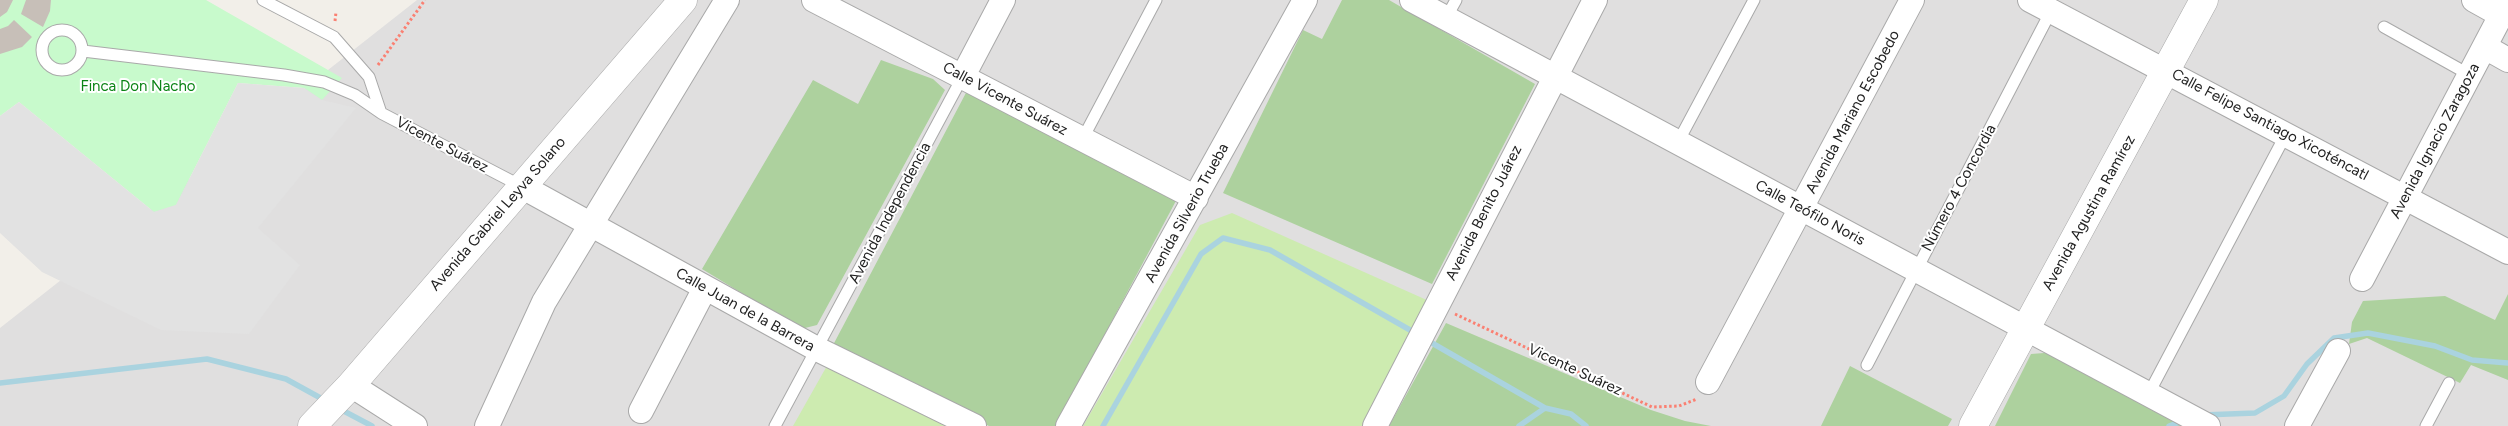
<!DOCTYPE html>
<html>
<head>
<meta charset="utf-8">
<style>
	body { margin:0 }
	canvas { display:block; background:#f2efe9 }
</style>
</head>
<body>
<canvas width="2508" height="426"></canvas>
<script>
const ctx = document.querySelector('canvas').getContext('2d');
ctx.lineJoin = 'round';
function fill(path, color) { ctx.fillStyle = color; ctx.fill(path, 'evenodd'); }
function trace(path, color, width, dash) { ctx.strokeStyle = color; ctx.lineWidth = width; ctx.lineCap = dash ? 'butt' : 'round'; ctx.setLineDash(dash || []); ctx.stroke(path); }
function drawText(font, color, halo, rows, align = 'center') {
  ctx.font = font + ' Figtree,sans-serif'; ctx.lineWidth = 4; ctx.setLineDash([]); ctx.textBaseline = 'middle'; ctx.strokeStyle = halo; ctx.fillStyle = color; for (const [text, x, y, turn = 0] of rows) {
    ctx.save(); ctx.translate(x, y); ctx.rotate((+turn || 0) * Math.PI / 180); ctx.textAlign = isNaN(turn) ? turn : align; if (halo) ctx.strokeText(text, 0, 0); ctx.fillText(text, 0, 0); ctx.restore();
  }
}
fill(new Path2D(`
	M417,0h2091v426h-2508v-98z`), '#e0dfdf');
fill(new Path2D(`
	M1232,213l197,88 -62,125h-284l117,-201z
	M828,364l120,62h-155z`), '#cdebb0');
fill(new Path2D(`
	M1342,0h47l146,84 -103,200 -209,-91 80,-163 19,9z
	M881,60l52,19 12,11 -128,235 -16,4 -99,-60 111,-189 45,24z
	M968,89l210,108 -122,229h-67l-157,-79z
	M2508,294v86l-37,-15 -11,18 -93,-45 -18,6 3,-22 11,-21 82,-5 50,24z
	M1446,323l205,87 34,11 26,5h-322z
	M2044,353l15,2 138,71h-202l36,-72z
	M1850,366l102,53 -4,7h-127z`), '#add19e');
fill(new Path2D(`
	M0,0h206l136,78 -20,22 -18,-12 -66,-5 -62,122 -22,7 -135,-110 -19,14z`), '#c8facc');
fill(new Path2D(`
	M238,83l66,5 18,12 34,8 -98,120 42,37 -51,69 -88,-4 -119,-58 -42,-39v-117l19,-14 135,110 22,-7z`), '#e2e2e2');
trace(new Path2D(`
	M1425,339l120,69
	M0,383l207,-24 79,20 40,22
	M338,408l34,18
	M2203,415l52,-2 29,-17 23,-32 27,-26 34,-5 67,13 37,14 36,3
	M1103,426l98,-172 22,-16 47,12 147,84
	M1519,426l26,-18 26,6 15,12
	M2169,426l14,-5`), '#aad3df', 5.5);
fill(new Path2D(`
	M0,0h13l-6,12 -7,5z
	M26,0h25l-1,11 -7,16 -22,-13z
	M14,20l18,17 -10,10 -22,7v-25l8,-3z`), '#c7bfb8');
const service = new Path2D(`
	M263,0l71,37 35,40 12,36 140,73
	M1446,18l10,-18
	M2384,27l86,48
	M42 50a20 20 0 1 1 40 0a20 20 0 1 1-40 0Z
	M83,51l201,24 40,7 31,13 26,18
	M1082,140l74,-140
	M1678,142l76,-142
	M1867,365l184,-354
	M2148,395l138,-261
	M775,426l188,-350
	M2426,426l23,-43`);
const minor = new Path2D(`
	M814,0l382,198
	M1412,0l796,426
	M2030,0l478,252
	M2474,0l27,15
	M2485,47l23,13
	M963,76l40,-76
	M521,186l296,163 157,77
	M2362,279l146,-277
	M1708,382l204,-382
	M351,385l64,41
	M641,411l64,-123
	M487,426l57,-124 183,-302
	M1068,426l237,-426
	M1375,426l220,-426
	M2297,426l41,-75`);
const tertiary = new Path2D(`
	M312,426l39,-41 332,-385
	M1973,426l231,-426`);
trace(service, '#a9a9a9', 13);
trace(minor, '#a9a9a9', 26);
trace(tertiary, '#a9a9a9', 29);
trace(new Path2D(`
	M335,21l1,-9
	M378,65l47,-65
	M1455,314l197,93 27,-1 18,-7`), '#fa8072', 3, [2.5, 2.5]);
trace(service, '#fff', 11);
trace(minor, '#fff', 24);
trace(tertiary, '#fff', 28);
drawText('15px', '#0c8416', '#fff', [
	["Finca Don Nacho",138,87]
]);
drawText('15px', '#222', '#fff', [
	["Calle Vicente Suárez",1005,99,28],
	["Avenida Mariano Escobedo",1853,112,-62],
	["Calle Felipe Santiago Xicoténcatl",2270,125,28],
	["Avenida Ignacio Zaragoza",2435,141,-62],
	["Vicente Suárez",442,145,28],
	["Número 4 Concordia",1959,188,-62],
	["Avenida Independencia",890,213,-62],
	["Avenida Silverio Trueba",1187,213,-61],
	["Avenida Benito Juárez",1484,213,-63],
	["Calle Teófilo Noris",1810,213,28],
	["Avenida Agustina Ramírez",2089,213,-61],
	["Avenida Gabriel Leyva Solano",498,214,-49],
	["Calle Juan de la Barrera",745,310,29],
	["Vicente Suárez",1575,370,25]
]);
</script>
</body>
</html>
